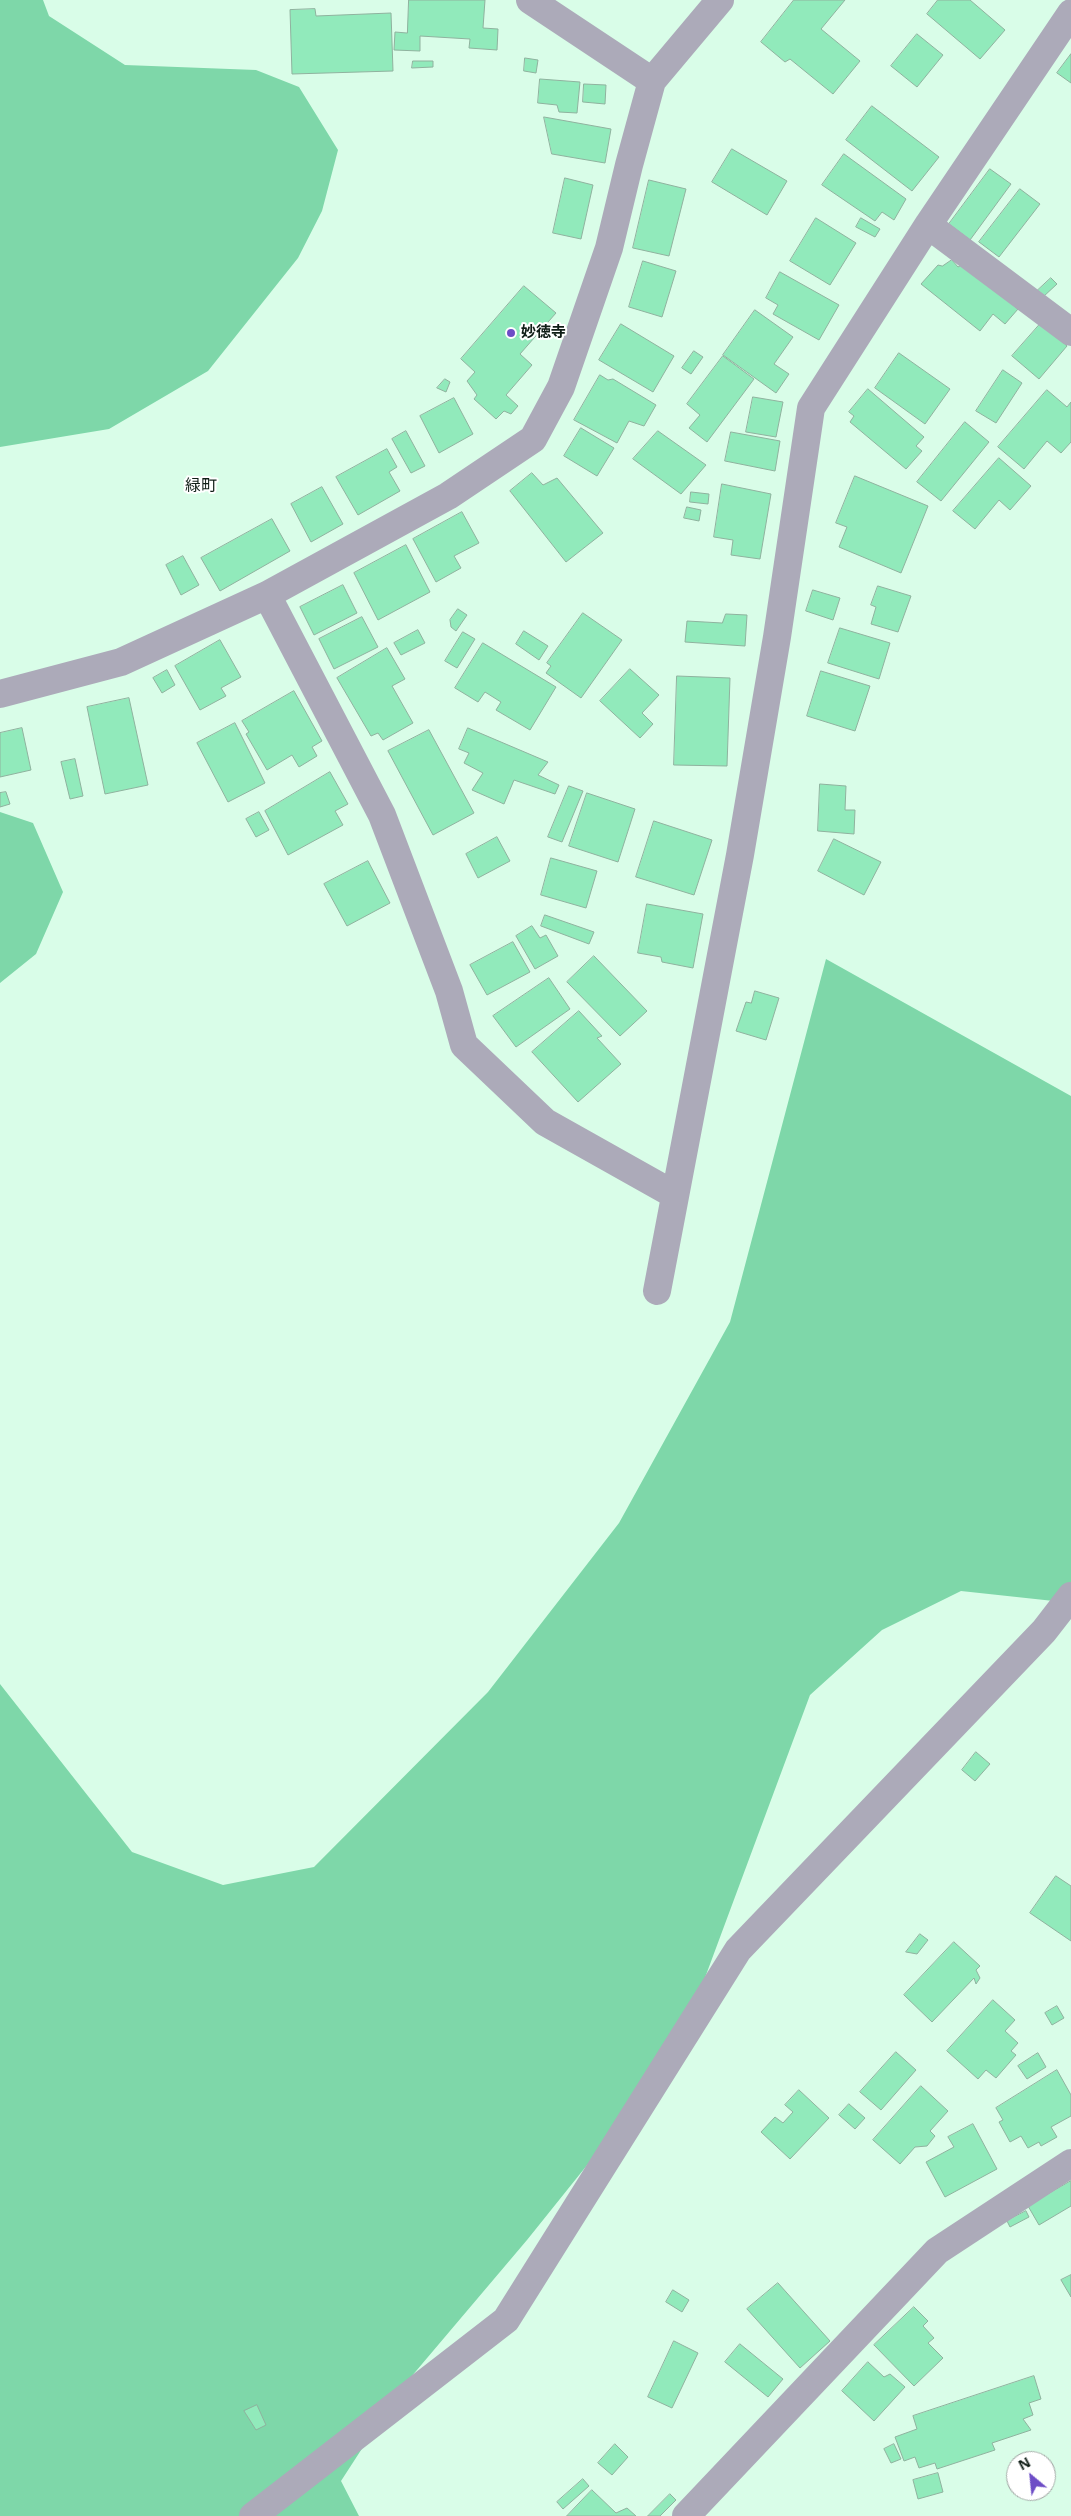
<!DOCTYPE html>
<html>
<head>
<meta charset="utf-8">
<style>
	body { margin:0 }
	#map { position:relative; width:1071px; height:2516px; overflow:hidden; background:#d9fde8; font-family:"Open Sans",sans-serif }
	canvas { display:block }
	.north { position:absolute; left:1006px; top:2451px; width:50px; height:50px; box-sizing:border-box; background:#fff; border:1px solid #9fa5a2; border-radius:50%; rotate:332deg; font-size:14px; font-weight:700; line-height:20px; text-align:center; color:#0f1d16 }
	.north::after { content:''; display:block; margin:auto; width:18px; height:22px; background:#6d4dc6; clip-path:polygon(50% 0,100% 100%,50% 72%,0 100%) }
</style>
</head>
<body>
<div id="map">
<canvas width="1071" height="2516"></canvas>
<div class="north">N</div>
</div>
<script>
const ctx = document.querySelector('canvas').getContext('2d');
ctx.lineJoin = 'round';
function fill(path, color) { ctx.fillStyle = color; ctx.fill(path, 'evenodd'); }
function trace(path, color, width, dash) { ctx.strokeStyle = color; ctx.lineWidth = width; ctx.lineCap = dash ? 'butt' : 'round'; ctx.setLineDash(dash || []); ctx.stroke(path); }
function drawText(font, color, halo, rows, align = 'center') {
  ctx.font = font + ' "Open Sans","Noto Sans JP",sans-serif'; ctx.lineWidth = 4; ctx.setLineDash([]); ctx.textBaseline = 'middle'; ctx.strokeStyle = halo; ctx.fillStyle = color; for (const [text, x, y, turn = 0] of rows) {
    ctx.save(); ctx.translate(x, y); ctx.rotate((+turn || 0) * Math.PI / 180); ctx.textAlign = isNaN(turn) ? turn : align; if (halo) ctx.strokeText(text, 0, 0); ctx.fillText(text, 0, 0); ctx.restore();
  }
}
fill(new Path2D(`
	M0,0h43l6,16 76,49 131,5 43,17 39,63 -16,61 -24,47 -90,113 -99,58 -109,18z
	M0,812l33,11 30,69 -27,62 -36,29z
	M826,959l245,137v504l-8,2 -102,-11 -79,39 -72,65 -133,358 -150,187 -127,150 -59,91 18,35h-359v-832l132,168 91,33 91,-18 174,-175 131,-169 111,-201z`), '#7ed7a9');
const building = new Path2D(`
	M409,0h76l-2,28 15,1 -1,21 -28,-2 1,-9 -50,-3v15l-26,-1 1,-18 12,1z
	M794,0h51l-24,29 39,32 -27,33 -43,-35 -5,3 -24,-20z
	M938,0h32l35,30 -25,29 -53,-45z
	M315,9l1,7 75,-3 2,58 -101,3 -2,-64z
	M917,34l26,21 -26,32 -26,-21z
	M1071,54v29l-14,-10z
	M525,58l13,2 -2,13 -12,-2z
	M413,61h20v6l-21,1z
	M540,79l40,3 -3,31 -18,-1 -2,-7 -19,-2z
	M584,84l22,1 -1,19 -22,-2z
	M872,106l67,51 -27,34 -66,-51z
	M544,117l67,12 -6,34 -53,-9z
	M732,149l55,32 -20,34 -55,-33z
	M844,154l62,45 -12,21 -12,-8 -7,9 -53,-36z
	M990,169l21,15 -41,56 -21,-16z
	M565,178l28,7 -12,54 -28,-6z
	M649,180l37,9 -17,67 -36,-8z
	M1020,189l20,15 -41,53 -20,-15z
	M816,218l40,25 -26,42 -40,-24z
	M861,218l19,11 -5,8 -19,-10z
	M952,260l6,7 5,-3 55,45 -13,15 -12,-10 -13,17 -59,-47 17,-19 4,1z
	M643,261l33,10 -14,46 -33,-10z
	M780,272l59,33 -20,35 -46,-26 5,-9 -12,-7z
	M1051,278l6,6 -14,13 -6,-6z
	M524,286l32,27 -36,41 12,11 -26,30 12,11 -7,8 -7,-3 -8,8 -22,-20 3,-4 -10,-14 8,-9 -14,-13z
	M755,310l38,27 -19,27 15,10 -13,19 -53,-38z
	M1041,323l26,23 -28,33 -27,-23z
	M621,324l53,32 -21,36 -54,-32z
	M694,351l9,6 -12,17 -9,-6z
	M899,353l51,36 -25,35 -50,-36z
	M723,356l31,23 -47,63 -18,-14 11,-13 -13,-11z
	M1003,370l19,13 -26,40 -20,-12z
	M600,375l8,5 5,-1 43,26 -12,21 -15,-5 -12,22 -43,-23z
	M445,379l5,3 -4,10 -9,-4z
	M868,389l56,48 -8,9 6,5 -16,18 -56,-47 4,-6 -5,-4z
	M1047,390l20,17 4,-5v40l-10,11 -14,-12 -23,28 -26,-22z
	M753,397l30,5 -7,35 -30,-5z
	M454,398l19,36 -34,19 -19,-37z
	M965,422l24,20 -48,59 -24,-19z
	M581,428l33,20 -17,28 -33,-20z
	M406,431l19,35 -14,7 -19,-34z
	M658,431l48,34 -25,29 -48,-35z
	M731,432l49,9 -5,30 -50,-10z
	M387,449l10,18 -8,5 11,19 -42,24 -22,-38z
	M999,458l32,28 -21,24 -11,-10 -24,29 -22,-18z
	M532,473l11,12 14,-7 46,55 -37,29 -56,-71z
	M855,476l73,30 -27,67 -62,-26 8,-20 -11,-4z
	M722,484l49,10 -11,65 -29,-4 2,-15 -19,-3z
	M322,487l21,37 -32,18 -20,-38z
	M691,492l18,2 -1,10 -18,-2z
	M687,507l14,3 -2,11 -15,-3z
	M462,512l17,31 -25,13 7,12 -25,14 -23,-43z
	M272,519l18,32 -70,40 -19,-33z
	M406,545l24,47 -52,28 -24,-47z
	M183,556l16,29 -18,10 -15,-30z
	M343,585l14,28 -43,22 -14,-28z
	M878,586l33,10 -13,36 -27,-8 5,-17 -5,-2z
	M813,590l27,8 -7,22 -27,-9z
	M458,609l9,6 -11,16 -5,-4 -1,-7z
	M583,613l39,27 -41,58 -35,-25 5,-7 -4,-3z
	M726,614l21,1 -2,31 -60,-4 2,-21 35,2z
	M362,617l16,30 -44,22 -15,-30z
	M840,628l50,15 -11,36 -51,-16z
	M418,630l7,13 -24,12 -7,-12z
	M524,631l24,15 -9,14 -23,-16z
	M463,632l12,7 -18,29 -12,-7z
	M220,640l21,37 -20,11 5,8 -26,14 -25,-44z
	M483,643l73,44 -26,43 -34,-20 5,-8 -16,-10 -7,10 -23,-14z
	M387,648l18,31 -13,7 21,37 -30,17 -5,-7 -7,3 -34,-58z
	M630,669l29,26 -17,18 11,11 -13,14 -40,-37z
	M167,670l8,15 -13,8 -9,-15z
	M821,671l49,15 -15,45 -48,-15z
	M677,676l53,2 -3,88 -53,-1z
	M294,691l28,50 -10,6 5,9 -18,11 -7,-12 -25,15 -21,-36 3,-2 -7,-11z
	M129,698l19,87 -43,9 -18,-87z
	M235,723l30,60 -37,19 -31,-59z
	M22,728l9,42 -31,7v-44z
	M468,728l80,34 -10,13 21,10 -4,9 -41,-14 -10,24 -32,-14 11,-17 -19,-10 5,-10 -10,-4z
	M429,730l45,83 -41,22 -45,-84z
	M75,759l8,37 -13,3 -9,-37z
	M330,772l18,32 -13,7 8,14 -55,30 -23,-44z
	M820,784l26,2 -1,24h10l-1,24 -36,-3z
	M569,786l14,5 -21,51 -14,-5z
	M6,792l4,12 -10,3v-14z
	M587,793l48,16 -17,53 -49,-16z
	M259,812l10,18 -13,7 -10,-18z
	M654,821l58,19 -18,55 -58,-18z
	M497,837l13,24 -32,17 -12,-24z
	M834,839l47,23 -17,33 -46,-24z
	M551,858l46,13 -11,37 -45,-13z
	M368,861l22,42 -43,23 -23,-42z
	M647,904l56,10 -10,54 -31,-6 -1,-5 -23,-4z
	M545,915l49,17 -5,12 -48,-18z
	M532,926l8,12 6,-3 12,21 -23,13 -19,-33z
	M513,942l17,30 -43,23 -17,-30z
	M594,956l53,55 -27,25 -53,-54z
	M549,978l21,31 -54,38 -23,-31z
	M755,991l24,7 -13,42 -30,-9 10,-29 5,1z
	M579,1011l23,25 -5,2 24,26 -43,38 -46,-50z
	M976,1752l14,12 -15,17 -13,-11z
	M1056,1876l15,10v55l-41,-28z
	M920,1934l8,6 -11,14 -11,-2z
	M954,1942l26,24 -4,4 4,8 -4,6 -2,-6 -42,44 -28,-27z
	M993,2000l22,20 -10,11 13,12 -7,8 5,4 -20,23 -10,-8 -8,9 -31,-28z
	M1057,2006l7,12 -12,7 -7,-12z
	M896,2052l20,18 -35,40 -21,-18z
	M1038,2053l8,14 -19,12 -9,-13z
	M1057,2070l14,25v21l-20,11 6,10 -16,9 -2,-4 -11,6 -7,-12 -11,6 -11,-20 4,-2 -7,-12z
	M921,2086l27,25 -18,20 5,5 -8,10 -12,1 -15,17 -27,-24z
	M799,2090l30,28 -39,41 -29,-27 14,-15 8,6 10,-11 -8,-7z
	M849,2104l16,14 -10,11 -16,-14z
	M973,2124l24,45 -52,28 -19,-35 28,-15 -6,-10z
	M1071,2181v25l-32,19 -11,-19z
	M1026,2211l3,6 -19,10 -3,-6z
	M1071,2275v22l-10,-17z
	M778,2283l52,58 -30,27 -53,-59z
	M673,2290l16,10 -7,12 -16,-10z
	M914,2307l14,14 -5,5 11,12 -6,5 15,15 -29,28 -40,-41z
	M674,2341l24,12 -26,55 -24,-11z
	M740,2344l43,35 -15,18 -43,-35z
	M868,2362l16,15 6,-3 15,13 -31,34 -32,-30z
	M1034,2376l7,23 -12,4 4,12 -10,4 8,11 -39,13 3,7 -58,19 -2,-6 -16,5 -4,-11 -11,4 -9,-24 22,-8 -4,-13z
	M257,2405l9,20 -10,5 -12,-19z
	M615,2444l13,13 -16,18 -14,-12z
	M894,2444l7,15 -10,4 -7,-14z
	M938,2473l5,19 -25,7 -5,-19z
	M583,2479l6,7 -26,23 -6,-7z
	M592,2490l24,23 11,-5 9,8h-69z
	M670,2494l6,6 -16,16h-12z`);
fill(building, '#91eabb');
trace(building, '#8fb29e', 1);
trace(new Path2D(`
	M530,0l122,81
	M928,225l143,107
	M267,595l115,220 67,176 15,54 81,77 130,73
	M0,694l121,-32 146,-67 181,-99 85,-57 28,-52 48,-139 20,-83 23,-84 68,-81
	M657,1291l83,-436 37,-218 34,-229 117,-183 143,-212
	M253,2516l253,-196 232,-370 306,-319 27,-35
	M686,2516l251,-265 134,-88`), '#acaab9', 28);
for (const [x, y, r, color] of [
	[511,333,5,"#6d4dc6"]
]) { const dot = new Path2D(); dot.arc(x, y, r, 0, 2 * Math.PI); ctx.fillStyle = color; ctx.fill(dot); trace(dot, '#fff', 2); }
drawText('bold 15px', '#0f1d16', '#fff', [
	["妙徳寺",521,333]
], 'left');
drawText('16px', '#0f1d16', '#fff', [
	["緑町",201,486]
]);
</script>
</body>
</html>
